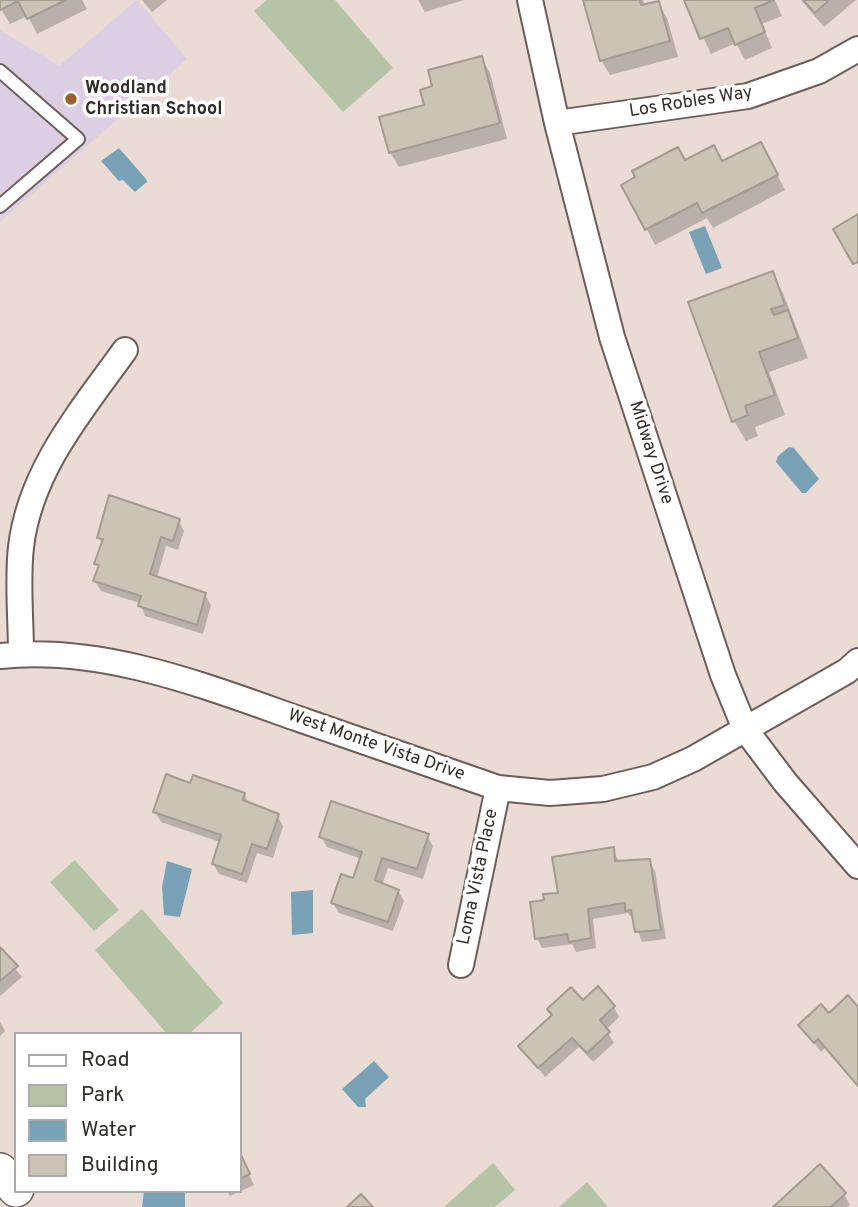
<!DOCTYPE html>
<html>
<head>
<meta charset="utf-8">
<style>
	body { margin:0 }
	#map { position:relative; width:858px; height:1207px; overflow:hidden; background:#eadbd5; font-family:Overpass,sans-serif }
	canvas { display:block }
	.legend { position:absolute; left:14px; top:1032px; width:228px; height:161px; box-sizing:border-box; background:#fff; border:2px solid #adaba9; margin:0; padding:9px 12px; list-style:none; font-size:21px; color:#322c29 }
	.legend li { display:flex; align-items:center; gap:14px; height:35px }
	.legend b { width:35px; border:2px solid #adaba9 }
</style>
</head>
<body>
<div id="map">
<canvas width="858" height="1207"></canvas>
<ul class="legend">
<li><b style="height:9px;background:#fff"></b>Road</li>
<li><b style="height:19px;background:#b5c4a7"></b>Park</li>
<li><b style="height:19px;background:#7aa2b7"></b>Water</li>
<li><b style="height:19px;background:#ccc2b6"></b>Building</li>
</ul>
</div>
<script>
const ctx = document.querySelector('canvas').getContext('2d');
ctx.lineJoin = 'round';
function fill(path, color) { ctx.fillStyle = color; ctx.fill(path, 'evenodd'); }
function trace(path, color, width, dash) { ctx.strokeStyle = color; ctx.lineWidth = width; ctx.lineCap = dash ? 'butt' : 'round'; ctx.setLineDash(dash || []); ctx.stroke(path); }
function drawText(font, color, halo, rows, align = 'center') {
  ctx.font = font + ' Overpass,sans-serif'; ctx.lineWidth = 7; ctx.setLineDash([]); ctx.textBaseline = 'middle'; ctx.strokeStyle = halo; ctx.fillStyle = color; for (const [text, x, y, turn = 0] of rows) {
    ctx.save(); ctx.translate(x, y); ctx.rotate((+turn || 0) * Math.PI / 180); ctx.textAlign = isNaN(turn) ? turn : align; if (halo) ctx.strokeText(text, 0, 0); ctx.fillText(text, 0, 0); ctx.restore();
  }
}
fill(new Path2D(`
	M137,0l50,59 -187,163v-192l59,36z`), '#ddcfe3');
fill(new Path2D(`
	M267,0h68l58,68 -50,44 -89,-101z
	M75,860l44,50 -25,21 -44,-49z
	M142,909l81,94 -34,31h-22l-72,-84z
	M493,1163l22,27 -20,17h-51z
	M587,1182l21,25h-49z`), '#b5c4a7');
fill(new Path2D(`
	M119,148l27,31 1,3 -12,10 -12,-12 -4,1 -18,-20z
	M705,226l17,42 -16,6 -17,-42z
	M789,447l5,1 25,31 -13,14h-4l-26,-31 2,-6z
	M167,861l25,8 -12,48 -16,-2 -2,-28z
	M313,890v43l-21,2 -1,-43z
	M374,1061l15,16 -24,22 1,8h-8l-16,-18z
	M144,1191h41v16h-43z`), '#7aa2b7');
fill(new Path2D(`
	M0,0h82l5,9 -50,25 -9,-18 -18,8 -10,-17z
	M142,0h25l-15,12z
	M418,0h46l-39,12z
	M585,0h58l2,6 13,-3 9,15 11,39 -68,18 -9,-15z
	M686,0h89l7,16 -20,8 10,24 -27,12 -9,-17 -25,11z
	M801,0h55l-32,27z
	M481,58l9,15 17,66 -108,28 -9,-15 37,-45 7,-19z
	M769,159l16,31 -72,38 -6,-10 -52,27 -31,-59 61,-24z
	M772,273l11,20 25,65 -39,14 16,43 -30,12 3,9 -12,5 -12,-20z
	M179,521l5,10 -6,19 -12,-4 -9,32 48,17 6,10 -8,29 -58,-18 -5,-13 -39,-12 -6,-10 8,-36 -4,-7z
	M191,786l53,8 6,11 27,10 6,11 -10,32 -16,-5 -10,30 -28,-9 -6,-11 7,-21 -59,-20 -6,-10z
	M321,836h106l6,10 -10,33 -35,-11 -6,17 16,6 6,10 -11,30 -54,-18 -6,-10 21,-22 8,-22 -35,-12z
	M613,849l6,13 30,-1 6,10 11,68 -24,3 -8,-22 -6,-7 -35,6 3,29 -20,4 -4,-8 -30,4 -5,-10 9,-37 14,-7z
	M0,950l22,27 -22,19z
	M614,1007l5,10 -13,13 8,13 -21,19 -14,-15 -34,30 -25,-31z
	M858,1009v78l-33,-39 -4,4 -21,-27z
	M0,1022l5,9 -5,5z
	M240,1155l14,30 -24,11 -3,-5h13z
	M844,1194l6,11 -3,2h-71z`), '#0003');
const building = new Path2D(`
	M0,0h66l-39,19 -9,-18 -18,9z
	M583,0h57l1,5 18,-4 11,40 -70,20z
	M684,0h90l-19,8 10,24 -30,13 -7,-17 -28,11z
	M803,0h26l-14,13z
	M482,56l18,67 -111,30 -10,-36 45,-12 -4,-15 12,-4 -4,-16z
	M761,142l17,33 -76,38 -5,-10 -52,27 -24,-45 14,-8 -3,-6 46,-24 7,13 29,-15 8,16z
	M858,214v48l-5,2 -20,-35z
	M773,271l12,34 -14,4 3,6 14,-5 10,28 -39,14 16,43 -30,11 3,9 -16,7 -44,-120z
	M109,495l71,24 -7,22 -12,-4 -11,37 56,19 -9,32 -59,-19 3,-10 -48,-15 6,-16 -5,-1 9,-25 -6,-1z
	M166,774l24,9 3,-8 52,18 -2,7 36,14 -12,35 -15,-5 -10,30 -30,-10 9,-29 -68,-23z
	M331,801l98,33 -12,35 -35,-11 -7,22 24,10 -11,32 -57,-19 10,-29 12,4 9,-26 -43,-15z
	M614,847l1,14 35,-2 11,71 -26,2 -4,-22 -6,1v-8l-37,6 3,29 -22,4 -2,-8 -32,5 -5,-37 14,-2 -1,-6 15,-1 -6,-36z
	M0,947l18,19 -18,15z
	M598,986l17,20 -15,14 10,12 -23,21 -15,-15 -34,30 -20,-22 34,-31 -5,-6 24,-22 12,13z
	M848,995l10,12v79l-40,-47 -4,4 -16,-18 23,-21 8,9z
	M240,1153l10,21 -10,5z
	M820,1164l26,29 -15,14h-58z
	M361,1194l12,13h-26z`);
fill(building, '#ccc2b6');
trace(building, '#a49a8f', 2);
const lane = new Path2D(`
	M0,71l78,68 -78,67`);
const street = new Path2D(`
	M530,0l27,123 55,214 111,338 22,54 40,53 73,84
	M557,123l191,-27 71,-25 39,-22
	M21,654c0,-35 -4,-73 0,-107 9,-77 61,-137 104,-197
	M0,656c101,-11 202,29 296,62 67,23 134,47 202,70l52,5 53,-4 50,-12 40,-18 154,-88 11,-10
	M461,965l37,-177`);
const secondary = new Path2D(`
	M0,1171l16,18`);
trace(lane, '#6b5e58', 16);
trace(street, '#6b5e58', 28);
trace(secondary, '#6b5e58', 38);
trace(lane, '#fff', 12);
trace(street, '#fff', 24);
trace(secondary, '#fff', 35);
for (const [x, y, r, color] of [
	[71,99,7,"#a1602b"]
]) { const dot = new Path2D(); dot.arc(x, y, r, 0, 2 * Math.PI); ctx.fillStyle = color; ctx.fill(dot); trace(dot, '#fff', 2.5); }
drawText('bold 18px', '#322c29', '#fff', [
	["Woodland",85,89],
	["Christian School",85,110]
], 'left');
drawText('18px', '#322c29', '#fff', [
	["Los Robles Way",691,103,-9],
	["Midway Drive",650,453,72],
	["West Monte Vista Drive",376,746,19],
	["Loma Vista Place",479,877,-78]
]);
</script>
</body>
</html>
